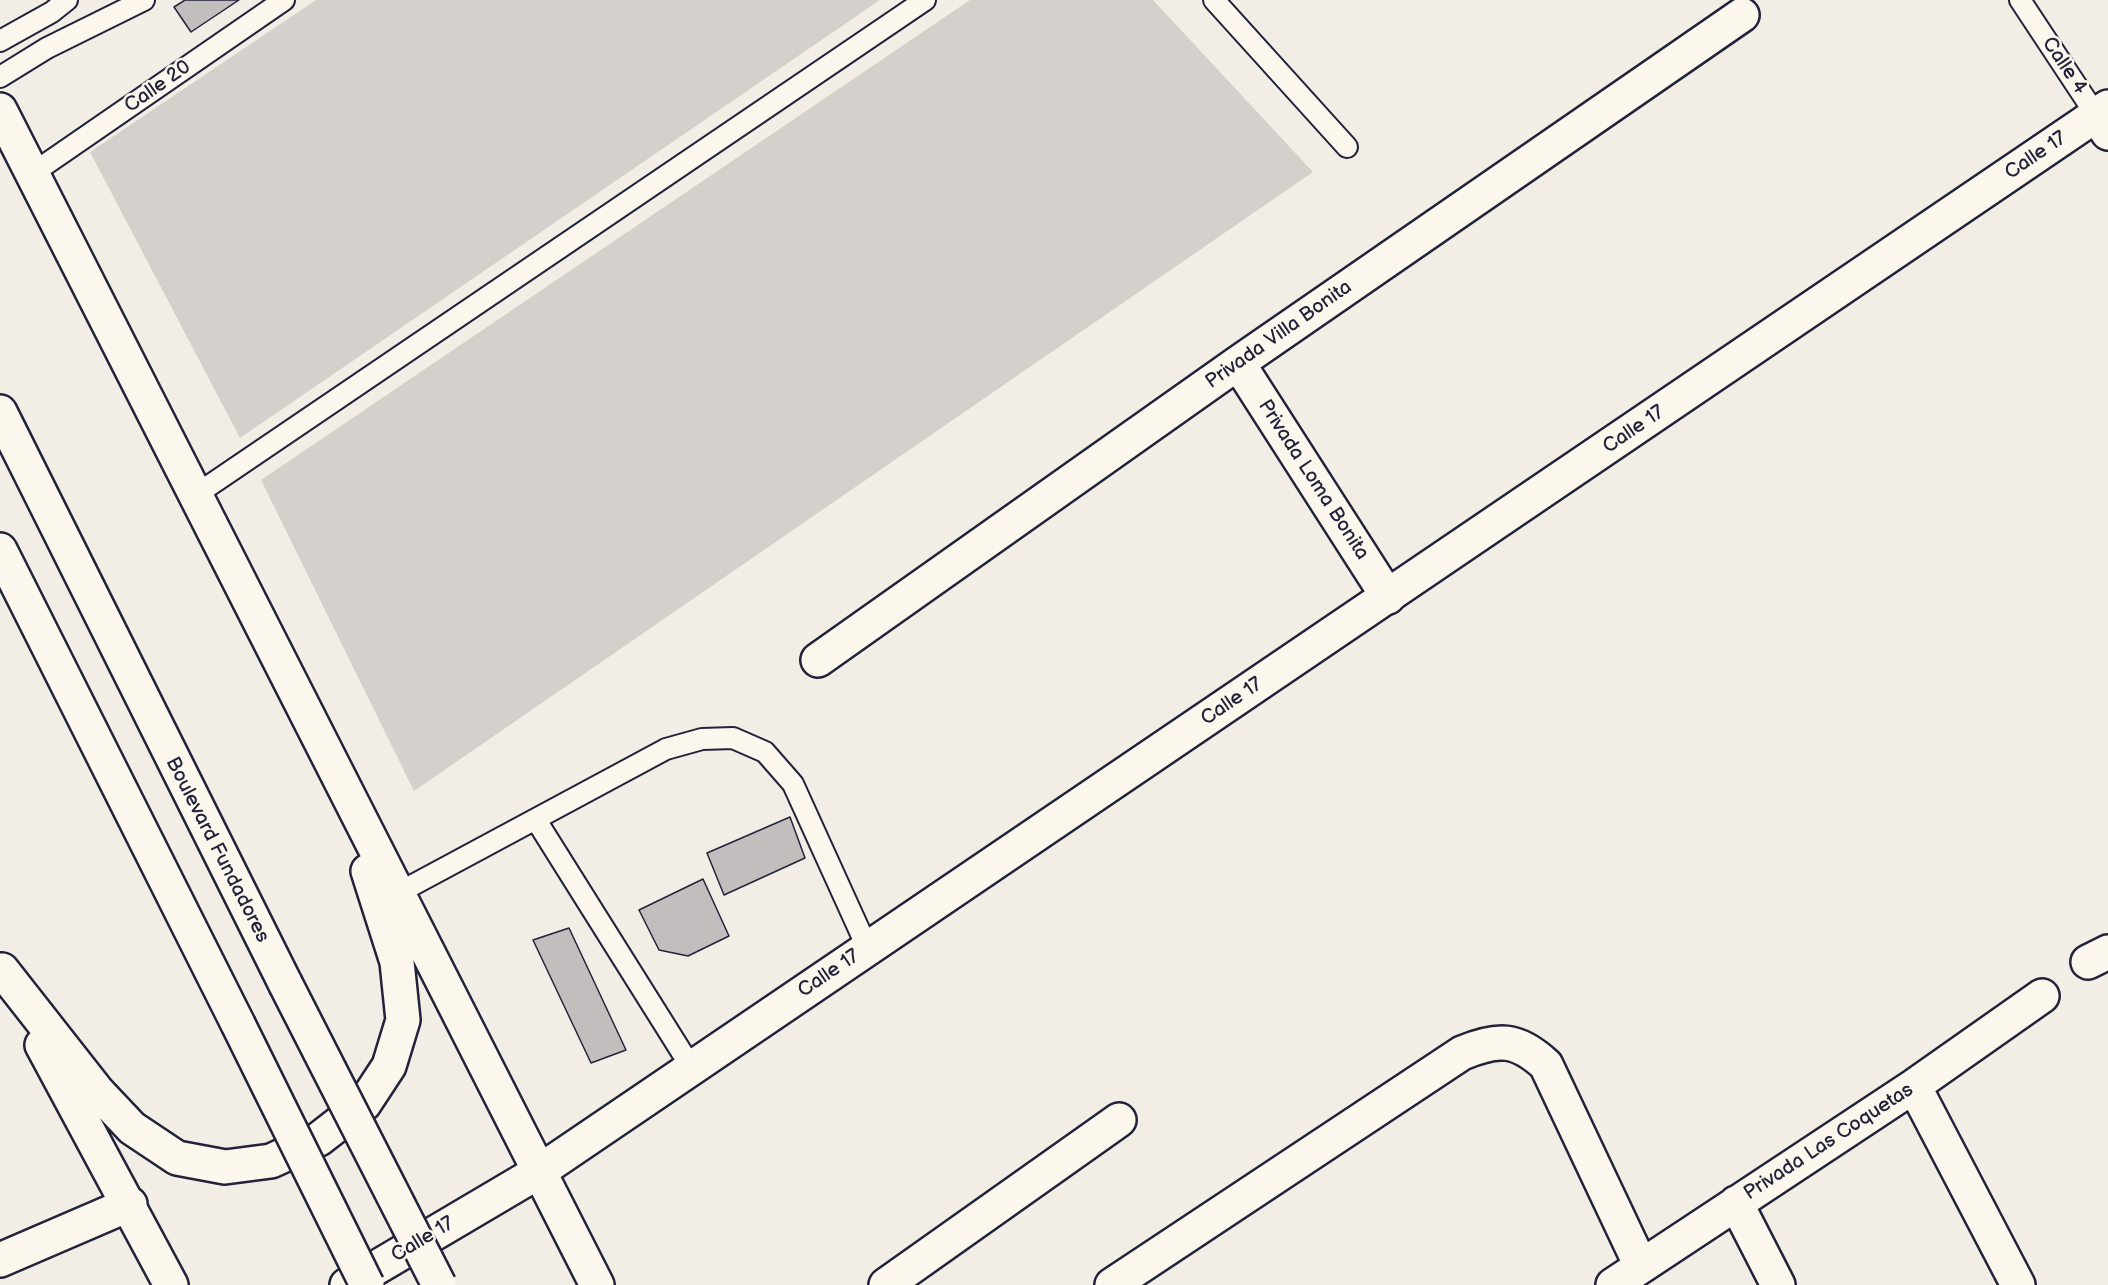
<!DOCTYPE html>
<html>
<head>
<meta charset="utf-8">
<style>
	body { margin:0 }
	canvas { display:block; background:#f2eee5 }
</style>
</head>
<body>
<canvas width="2108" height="1285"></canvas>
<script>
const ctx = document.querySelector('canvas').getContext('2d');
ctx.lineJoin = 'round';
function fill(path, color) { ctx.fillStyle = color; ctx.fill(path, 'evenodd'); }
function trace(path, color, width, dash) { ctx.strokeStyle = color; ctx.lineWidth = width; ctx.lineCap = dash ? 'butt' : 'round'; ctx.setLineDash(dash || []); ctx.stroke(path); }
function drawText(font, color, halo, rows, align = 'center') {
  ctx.font = font + ' "Balsamiq Sans",sans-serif'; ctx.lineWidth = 5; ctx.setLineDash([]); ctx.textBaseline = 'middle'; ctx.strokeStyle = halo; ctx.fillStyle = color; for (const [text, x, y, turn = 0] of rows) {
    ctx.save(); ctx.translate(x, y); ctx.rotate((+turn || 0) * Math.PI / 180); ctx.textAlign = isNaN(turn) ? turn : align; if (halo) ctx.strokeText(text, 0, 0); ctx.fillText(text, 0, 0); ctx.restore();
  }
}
fill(new Path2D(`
	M316,0h564l-640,438 -150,-286z
	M970,0h183l160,172 -899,619 -153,-311z`), '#d4d1cc');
const building = new Path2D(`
	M185,0h54l-48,32 -17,-25z
	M790,817l15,41 -81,37 -17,-42z
	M703,879l26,57 -41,20 -29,-6 -20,-40z
	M569,928l57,122 -35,13 -58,-123z`);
fill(building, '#c2bebe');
trace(building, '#22223b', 1.5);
const service = new Path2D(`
	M1214,0l133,147
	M2020,0l76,115
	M0,41l52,-29 15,-12
	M0,77l47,-29 97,-48
	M33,173l251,-173
	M194,496l731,-496
	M536,820l155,247
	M398,893l268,-144 36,-10 31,-1 32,14 28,32 74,163`);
const minor = new Path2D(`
	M2096,115l12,18
	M1238,363l150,234
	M818,660l420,-297 504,-348
	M2088,962l20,-10
	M1914,1086l104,199
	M1736,1203l42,82
	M0,1260l130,-56
	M886,1285l233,-165
	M1112,1285l350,-232c36,-15 55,-15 84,12l95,201
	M1613,1285l301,-199 128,-90`);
const tertiary = new Path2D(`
	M347,1285l193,-114 1568,-1064`);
const secondary = new Path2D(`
	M0,110l597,1175
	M2,970l95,121 35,37 45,30 48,9 46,-6 48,-22 45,-35 25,-38 14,-46 -6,-58 -29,-91
	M42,1045l129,240`);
const motorway = new Path2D(`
	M0,412l285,571
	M0,550l238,474`);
trace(service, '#22223b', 24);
trace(minor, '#22223b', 38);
trace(tertiary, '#22223b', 38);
trace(secondary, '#22223b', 38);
trace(motorway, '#22223b', 38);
trace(service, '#fbf7ec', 20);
trace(minor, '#fbf7ec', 33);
trace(tertiary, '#fbf7ec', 33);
trace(secondary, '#fbf7ec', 33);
trace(motorway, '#fbf7ec', 33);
const motorwayBridge = new Path2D(`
	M285,983l154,302
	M238,1024l129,261`);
trace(motorwayBridge, '#22223b', 38, []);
trace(motorwayBridge, '#fbf7ec', 33);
drawText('20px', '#22223b', '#fbf7ec', [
	["Calle 4",2064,66,56],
	["Calle 20",158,87,-35],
	["Calle 17",2036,156,-34],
	["Privada Villa Bonita",1279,335,-35],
	["Calle 17",1634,430,-34],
	["Privada Loma Bonita",1313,480,57],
	["Calle 17",1232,702,-34],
	["Boulevard Fundadores",217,850,63],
	["Calle 17",829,974,-34],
	["Privada Las Coquetas",1829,1142,-33],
	["Calle 17",423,1240,-31]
]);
</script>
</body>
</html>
